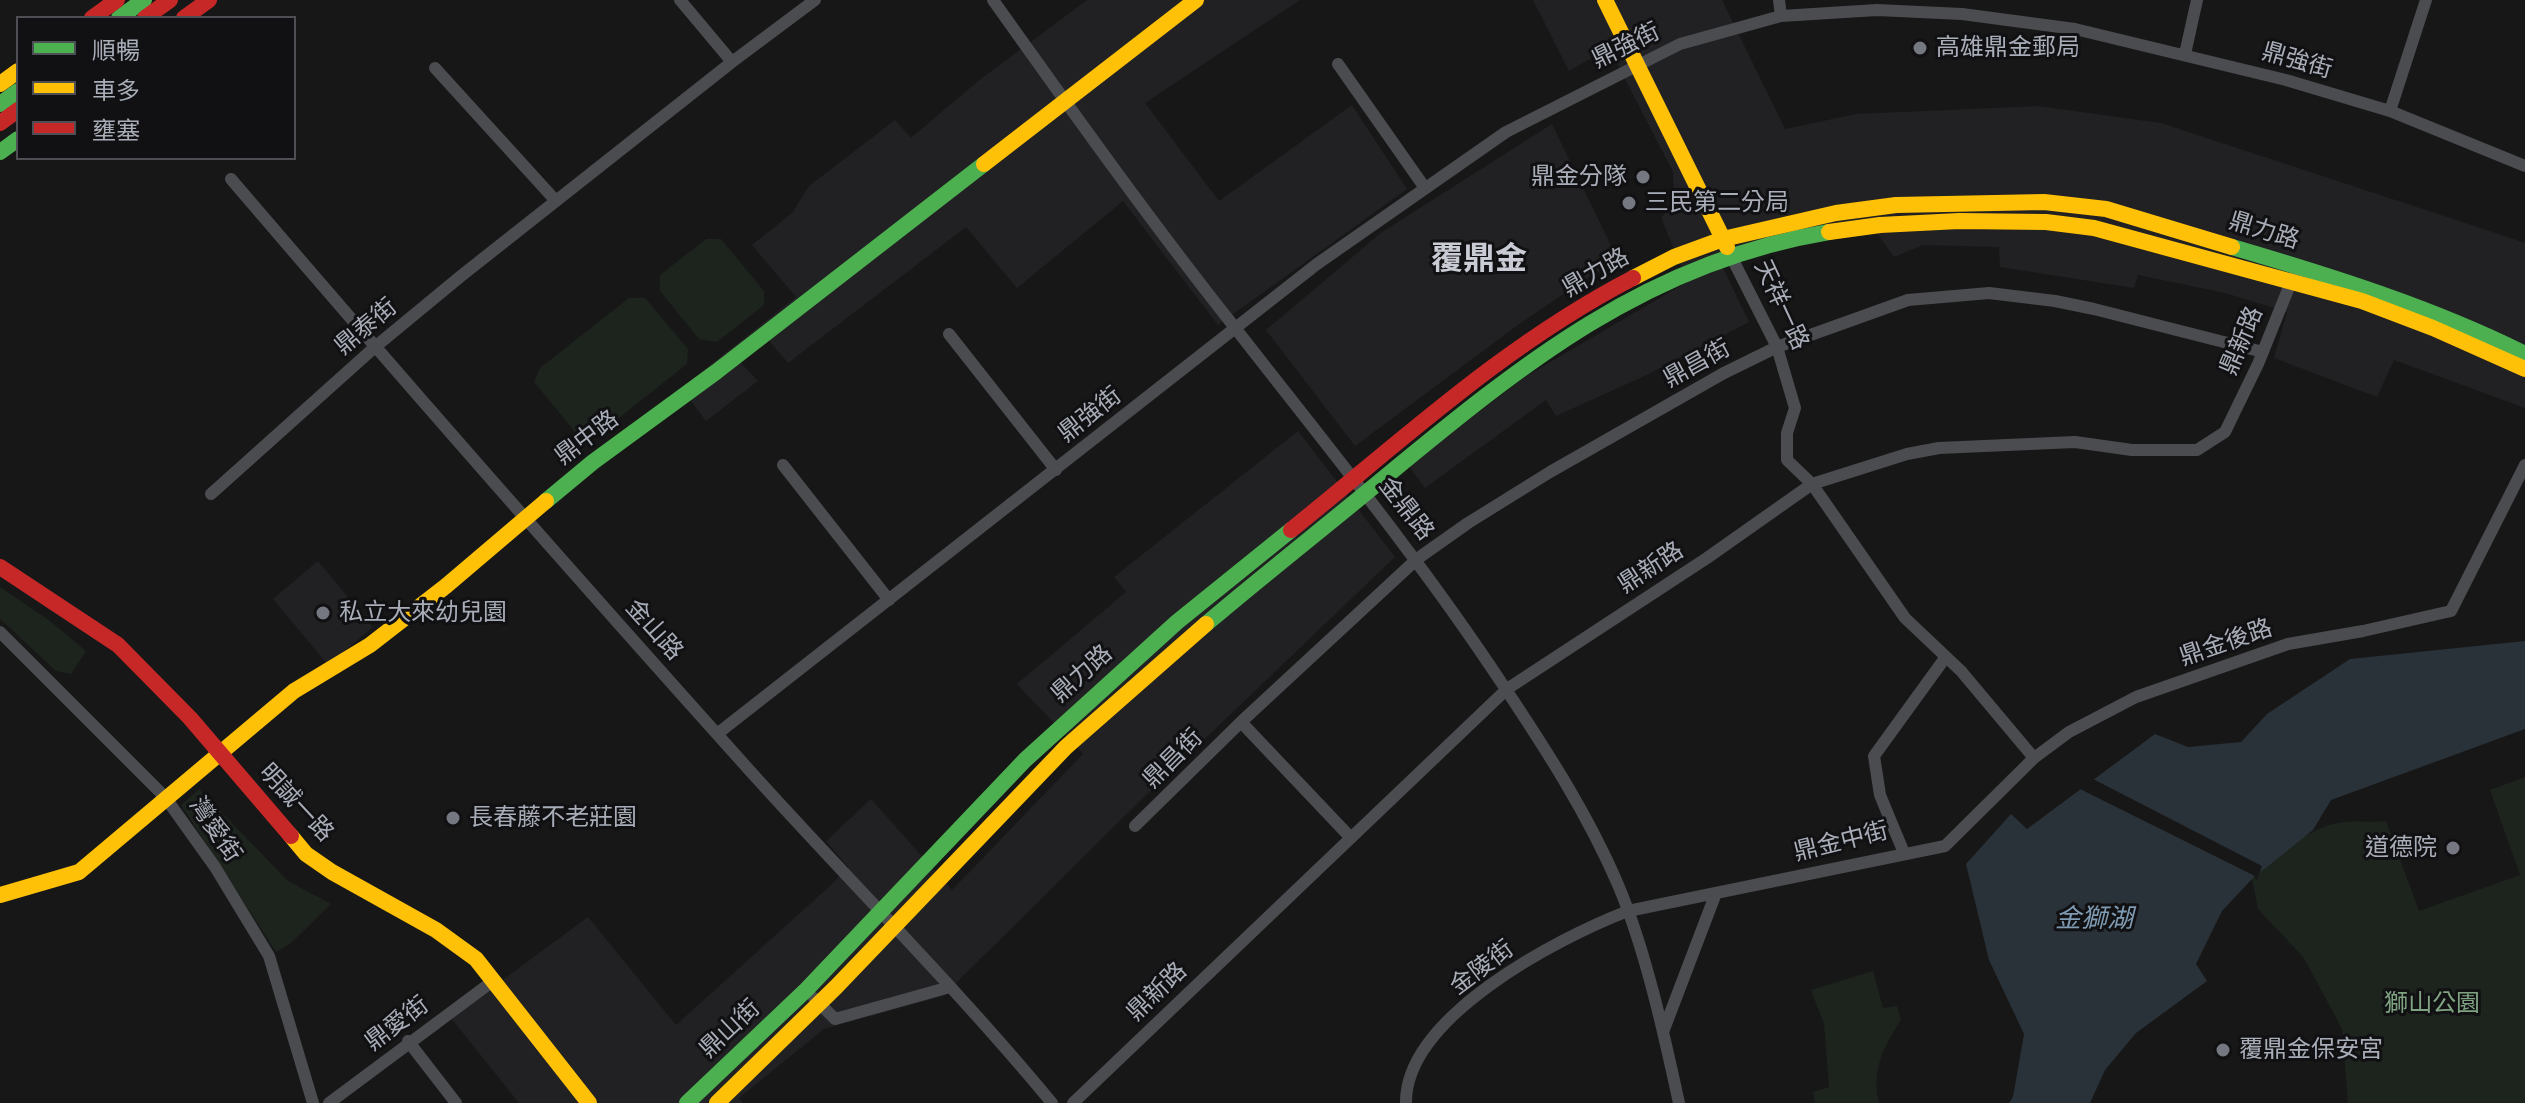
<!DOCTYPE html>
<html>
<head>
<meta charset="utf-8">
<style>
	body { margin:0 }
	#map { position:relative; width:2525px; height:1103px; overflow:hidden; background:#171717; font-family:Rubik,"Noto Sans TC",sans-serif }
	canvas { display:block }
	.legend { position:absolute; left:16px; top:16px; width:280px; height:144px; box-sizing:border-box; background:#111113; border:2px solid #4d4f55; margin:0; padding:10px 14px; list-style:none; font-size:24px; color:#a8adb8 }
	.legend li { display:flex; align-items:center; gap:16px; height:40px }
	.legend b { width:40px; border:2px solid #4d4f55 }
</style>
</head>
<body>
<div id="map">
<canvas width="2525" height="1103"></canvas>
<ul class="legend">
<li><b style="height:10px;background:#4caf50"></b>順暢</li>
<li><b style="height:10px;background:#ffc107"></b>車多</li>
<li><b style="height:10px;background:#c62828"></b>壅塞</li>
</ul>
</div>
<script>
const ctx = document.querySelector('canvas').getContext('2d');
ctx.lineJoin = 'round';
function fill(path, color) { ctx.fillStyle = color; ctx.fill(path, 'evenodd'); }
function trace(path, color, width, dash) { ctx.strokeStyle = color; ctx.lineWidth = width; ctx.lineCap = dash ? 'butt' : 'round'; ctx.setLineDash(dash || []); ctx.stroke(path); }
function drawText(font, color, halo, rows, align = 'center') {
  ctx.font = font + ' Rubik,"Noto Sans TC",sans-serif'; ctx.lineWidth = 6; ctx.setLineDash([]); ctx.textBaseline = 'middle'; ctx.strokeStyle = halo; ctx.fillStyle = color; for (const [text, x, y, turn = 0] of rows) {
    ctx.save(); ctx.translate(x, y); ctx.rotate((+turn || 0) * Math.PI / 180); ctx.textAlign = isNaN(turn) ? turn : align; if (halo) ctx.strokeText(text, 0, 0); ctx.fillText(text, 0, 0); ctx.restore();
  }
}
fill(new Path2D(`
	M1087,0h213l-155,103 74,98 133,-96 55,84 -189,136 -95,-124 -106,87 -51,-61 -178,136 -19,-22 -29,21 18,19 -52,40 -25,-33 115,-91 -44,-52 40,-32 17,-27 86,-66 16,18 67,-57z
	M1533,0h189l63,129 71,-15 182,-8 123,17 350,115 14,5v165l-131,-48 -17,37 -103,-39 13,-46 -62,-19 -87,-18 -4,13 -134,-21 -1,-20 -76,-2 -29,12 -18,-25 -67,11 -51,13 -35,12 26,54 -100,52 -93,42 -10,-16 -121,88 -17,-23 120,-90 159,-93 -26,-65 13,-12 -1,-33 -64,-124 -40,23z
	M1552,124l67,138 -29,14 -72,49 -163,121 -89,-116 116,-98z
	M1298,431l97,126 -251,240 -201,199 -119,33 -85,69 4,5h-224l-68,-85 137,-101 88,108 156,-141 16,-17 -22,-26 45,-42 81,91 131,-136 -66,-70 109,-92 -12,-15z
	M318,561l55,66 -45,38 -55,-66z`), '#212123');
fill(new Path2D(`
	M706,239h15l43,52v14l-47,37 -18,-3 -39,-48v-16z
	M629,298h16l43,51 -1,15 -92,73 -19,-4 -42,-51 6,-14z
	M0,587l50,34 36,30 -15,23 -15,-3 -56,-52z
	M2525,777v326h-177l-6,-74 -38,-71 -46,-49 -6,-30c27,-22 54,-51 90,-57 14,-2 30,1 44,-1l33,90 101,-36 -30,-85z
	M199,789l89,92 43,23 -41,40 -14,8 -95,-147z
	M1873,971l10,37 14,-2 4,13c-17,29 -30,49 -22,84h-64l-2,-11 16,-5 -5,-63 -13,-34z`), '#1d241e');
fill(new Path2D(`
	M2525,641v88l-194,71 -18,30 -61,49 -30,32 -26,53 11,17 -71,52 -31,37 -15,33h-81l4,-6 11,-63 -35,-74 -23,-96 45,-50 16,15 128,-95 33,13 53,-5 26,-28 83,-55z`), '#2a3239');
fill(new Path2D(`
	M2089,779h4l169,87 -5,14 -4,-5 -173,-86 -1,-3z`), '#171717');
trace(new Path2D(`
	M680,0l52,62
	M993,0c79,111 158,222 243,329 91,117 183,229 265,353 44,66 87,132 118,205 27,65 45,147 60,216
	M1779,0l2,16
	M2185,54l12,-54
	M1338,64l87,124
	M435,68l121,133
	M2390,111l36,-111
	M231,179c171,200 344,397 520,593 100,111 206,216 301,331
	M1731,256l46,91 18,61 -8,25v27l25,24 93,134 56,53 73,87
	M949,334l107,136
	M783,465l106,135
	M211,494l164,-147 86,-71 271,-214 83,-62
	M0,632l165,165 50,70 54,89 44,147
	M1241,722l110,116
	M717,734l600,-470 189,-132 174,-88 101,-28 96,-6 85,4 113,15 211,51 104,31 135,55
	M1135,826l106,-104 176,-163 51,-36 82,-51 174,-99 53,-26 131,-47 81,-7 66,8 39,8 169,43
	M1904,853l-24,-58 -6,-39 71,-98
	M814,998l21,21 115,-32
	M1663,1032l53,-139
	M408,1041l48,62
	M329,1103l164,-122
	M1073,1103l434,-414 200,-131 105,-74 95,-30 32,-6 136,-6 57,8h65l28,-18 33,-68 35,-87
	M1406,1103c-1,-86 152,-165 222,-192l317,-65 89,-88 35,-26 67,-35 152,-53 75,-13 88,-20 74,-146`), '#4b4c50', 12);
trace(new Path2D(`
	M119,18l25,-18
	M0,104l18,-13
	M0,152l18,-13
	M2232,247c99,29 201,61 293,107
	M546,501l47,-39 123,-90 268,-208
	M1206,624c59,-50 119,-97 178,-146 138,-114 263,-216 445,-246
	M687,1103l119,-113 219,-230 152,-138 114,-92`), '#4caf50', 16);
trace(new Path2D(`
	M1605,0l122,247
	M0,84l18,-13
	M984,164l212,-164
	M1829,232l51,-7 79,-4 87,1 48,6 268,73 71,27 92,41
	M1633,278l41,-21 49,-18 113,-26 60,-8 148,-3 62,7 126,38
	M291,836l15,18 26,18 104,58 40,29 113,144
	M0,895l79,-23 215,-181 76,-46 76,-59 100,-85
	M717,1103l119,-116 230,-240 140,-123`), '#ffc107', 16);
trace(new Path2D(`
	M92,18l25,-18
	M145,18l25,-18
	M184,18l25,-18
	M0,123l18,-13
	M1291,530c112,-90 213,-185 342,-252
	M0,567l118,78 72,73 101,118`), '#c62828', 16);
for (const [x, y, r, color] of [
	[1920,48,8,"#757880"],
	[1643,177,8,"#757880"],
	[1629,203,8,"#757880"],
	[323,613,8,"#757880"],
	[453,818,8,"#757880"],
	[2453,848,8,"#757880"],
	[2223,1050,8,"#757880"]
]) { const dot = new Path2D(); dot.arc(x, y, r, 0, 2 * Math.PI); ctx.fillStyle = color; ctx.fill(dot); trace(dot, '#111113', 3); }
drawText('24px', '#a8adb8', '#111113', [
	["鼎強街",1626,46,-26],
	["鼎強街",2297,61,16],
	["鼎力路",2264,231,17],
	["鼎力路",1596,273,-30],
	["天祥一路",1781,305,65],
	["鼎泰街",366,327,-40],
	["鼎新路",2242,341,-67],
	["鼎昌街",1697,364,-29],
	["鼎強街",1090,415,-38],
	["鼎中路",587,438,-37],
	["金鼎路",1406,509,52],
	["鼎新路",1651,568,-33],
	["金山路",654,630,48],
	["鼎金後路",2226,643,-19],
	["鼎力路",1082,674,-42],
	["鼎昌街",1173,759,-45],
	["明誠一路",296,803,47],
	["灣愛街",215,830,56],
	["鼎金中街",1841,842,-14],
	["金陵街",1482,968,-37],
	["鼎新路",1157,992,-44],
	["鼎愛街",397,1024,-37],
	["鼎山街",730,1029,-43]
]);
drawText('24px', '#a8adb8', '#111113', [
	["高雄鼎金郵局",1936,48],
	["鼎金分隊",1627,177,"right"],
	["三民第二分局",1645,203],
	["私立大來幼兒園",339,613],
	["長春藤不老莊園",469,818],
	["道德院",2437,848,"right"],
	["覆鼎金保安宮",2239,1050]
], 'left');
drawText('24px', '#7fa381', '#111113', [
	["獅山公園",2432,1004]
]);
drawText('italic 26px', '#7f9bb3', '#111113', [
	["金獅湖",2094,919]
]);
drawText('bold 32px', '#c9ccd4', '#111113', [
	["覆鼎金",1479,260]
]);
</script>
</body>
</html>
